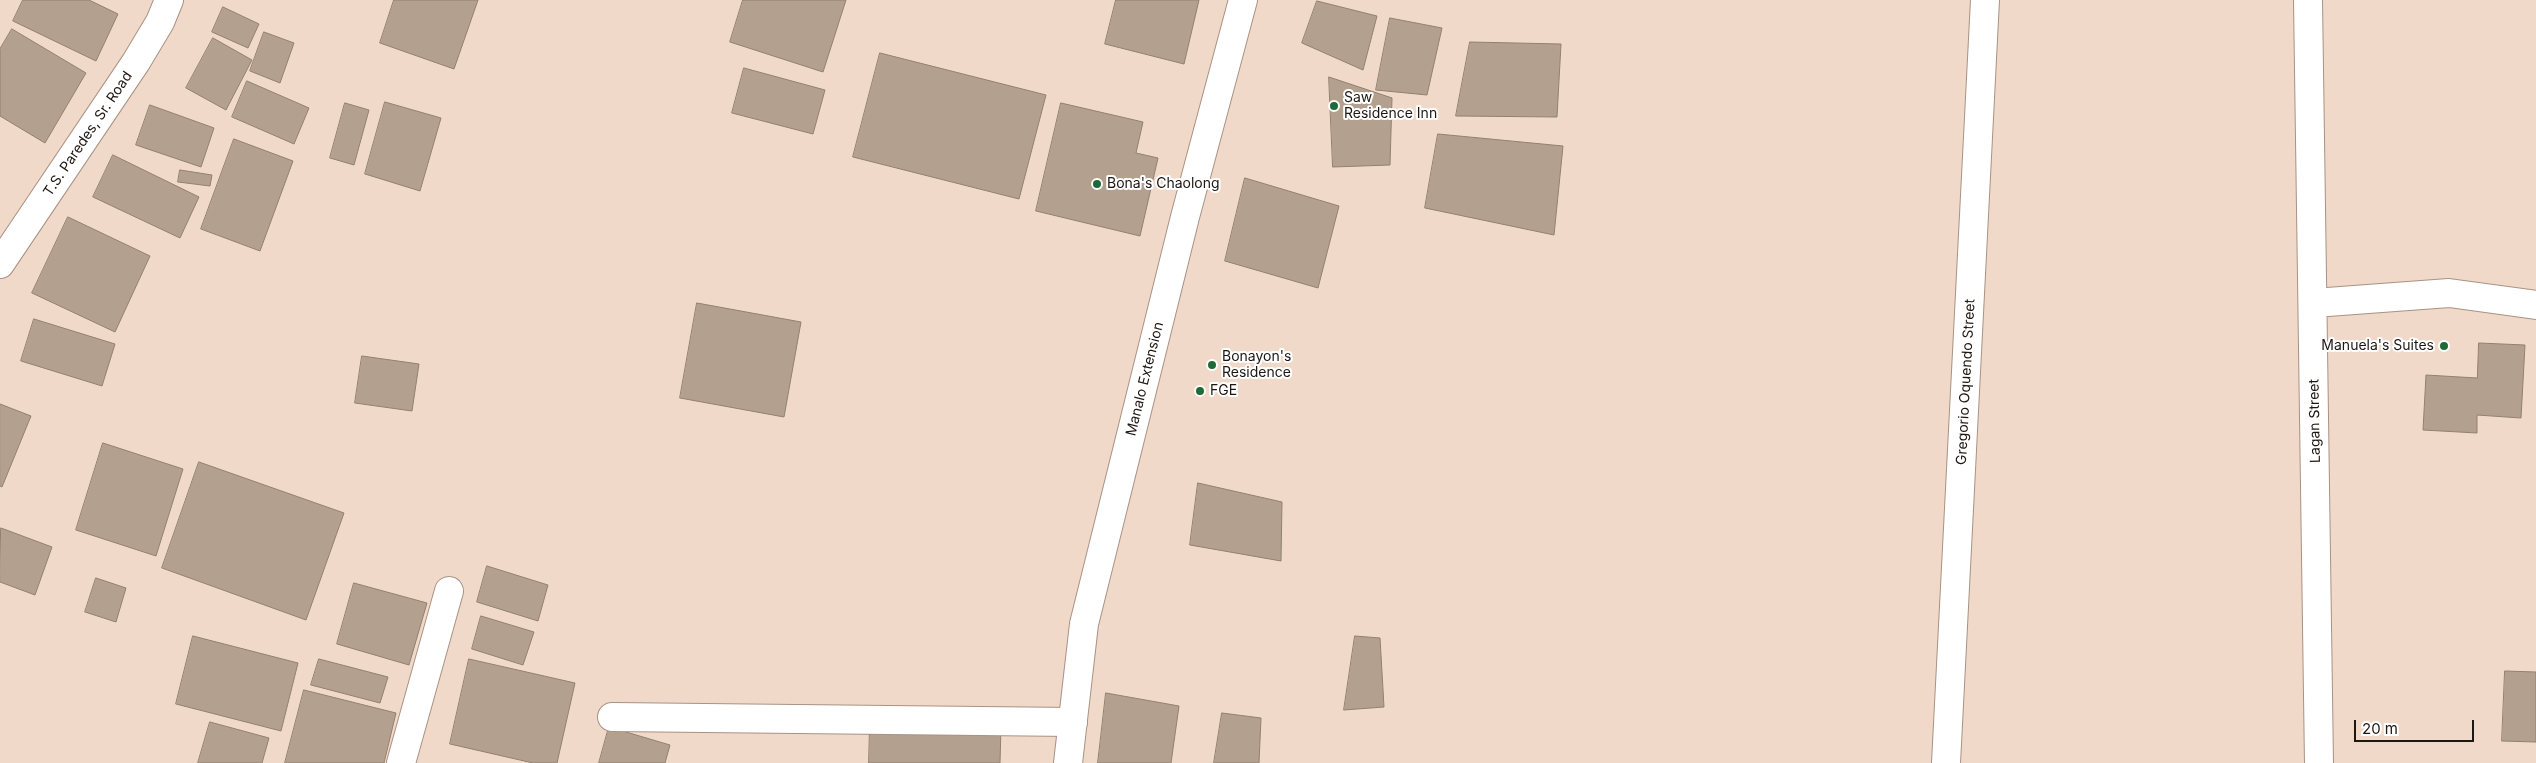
<!DOCTYPE html>
<html>
<head>
<meta charset="utf-8">
<style>
	body { margin:0 }
	#map { position:relative; width:2536px; height:763px; overflow:hidden; background:#f1d9c9; font-family:Inter,sans-serif }
	canvas { display:block }
	.scale { position:absolute; left:2354px; top:720px; width:120px; height:22px; box-sizing:border-box; border:2px solid #1e1611; border-top:0; padding-left:6px; font-size:15px; line-height:18px; white-space:nowrap; color:#1e1611; -webkit-text-stroke:4px #fff; paint-order:stroke }
</style>
</head>
<body>
<div id="map">
<canvas width="2536" height="763"></canvas>
<div class="scale">20 m</div>
</div>
<script>
const ctx = document.querySelector('canvas').getContext('2d');
ctx.lineJoin = 'round';
function fill(path, color) { ctx.fillStyle = color; ctx.fill(path, 'evenodd'); }
function trace(path, color, width, dash) { ctx.strokeStyle = color; ctx.lineWidth = width; ctx.lineCap = dash ? 'butt' : 'round'; ctx.setLineDash(dash || []); ctx.stroke(path); }
function drawText(font, color, halo, rows, align = 'center') {
  ctx.font = font + ' Inter,sans-serif'; ctx.lineWidth = 4; ctx.setLineDash([]); ctx.textBaseline = 'middle'; ctx.strokeStyle = halo; ctx.fillStyle = color; for (const [text, x, y, turn = 0] of rows) {
    ctx.save(); ctx.translate(x, y); ctx.rotate((+turn || 0) * Math.PI / 180); ctx.textAlign = isNaN(turn) ? turn : align; if (halo) ctx.strokeText(text, 0, 0); ctx.fillText(text, 0, 0); ctx.restore();
  }
}
const building = new Path2D(`
	M23,0h66l29,14 -22,47 -83,-40z
	M394,0h84l-24,69 -74,-26z
	M743,0h103l-23,72 -93,-30z
	M1116,0h83l-15,64 -79,-20z
	M1317,1l60,15 -14,54 -61,-27z
	M223,7l36,17 -11,24 -36,-16z
	M1390,18l52,10 -15,67 -51,-5z
	M12,29l74,44 -41,70 -45,-27v-67z
	M264,32l30,11 -14,40 -30,-12z
	M213,38l39,22 -26,50 -40,-22z
	M1470,42l91,2 -4,73 -101,-1z
	M880,53l166,42 -27,104 -166,-42z
	M744,68l81,22 -12,44 -81,-21z
	M1329,77l63,21 -2,67 -57,2z
	M247,81l62,27 -15,36 -62,-27z
	M385,102l56,16 -21,73 -55,-17z
	M345,103l24,7 -15,55 -24,-7z
	M1061,103l82,19 -7,31 22,5 -18,78 -104,-25z
	M150,105l64,23 -13,39 -65,-22z
	M1438,134l125,12 -9,89 -129,-27z
	M234,139l59,22 -33,90 -59,-22z
	M113,155l86,42 -19,41 -87,-41z
	M180,170l32,5 -2,11 -32,-4z
	M1245,178l94,28 -21,82 -93,-27z
	M68,217l82,39 -35,76 -83,-39z
	M697,303l104,19 -17,95 -104,-19z
	M34,319l81,25 -13,42 -81,-25z
	M2479,343l46,2 -4,73 -44,-3v18l-54,-3 3,-55 51,3z
	M362,356l57,8 -7,47 -57,-8z
	M0,404l31,12 -29,71 -2,-1z
	M103,443l80,26 -27,87 -80,-26z
	M199,462l145,51 -38,107 -144,-52z
	M1198,483l84,19 -1,59 -91,-16z
	M1,528l51,19 -17,48 -35,-13z
	M487,566l61,19 -10,36 -61,-19z
	M96,578l30,10 -10,34 -31,-10z
	M354,583l73,20 -18,62 -72,-21z
	M481,616l53,16 -11,33 -51,-16z
	M193,636l105,27 -17,68 -105,-27z
	M1355,636l25,2 4,69 -40,3z
	M319,659l69,18 -8,26 -69,-18z
	M469,659l106,24 -18,80h-24l-83,-19z
	M2505,671l31,1v70l-34,-1z
	M304,690l92,23 -12,50h-99z
	M1106,693l73,13 -8,57h-73z
	M1222,713l39,5 -2,45h-45z
	M210,722l59,16 -7,25h-64z
	M870,724l131,3 -1,36h-131z
	M609,727l61,18 -5,18h-66z`);
fill(building, '#b3a08e');
trace(building, '#92806e', 1);
const minor = new Path2D(`
	M2308,0l11,763
	M0,264l136,-202 24,-40 9,-22
	M2314,303l135,-10 87,12
	M612,717l461,5
	M401,763l48,-172
	M1946,763l39,-763`);
const tertiary = new Path2D(`
	M1068,763l16,-139 101,-407 58,-217`);
trace(minor, '#a99284', 30);
trace(tertiary, '#a99284', 30);
trace(minor, '#fff', 28);
trace(tertiary, '#fff', 28);
for (const [x, y, r, color] of [
	[1334,106,5,"#206a38"],
	[1097,184,5,"#206a38"],
	[2444,346,5,"#206a38"],
	[1212,365,5,"#206a38"],
	[1200,391,5,"#206a38"]
]) { const dot = new Path2D(); dot.arc(x, y, r, 0, 2 * Math.PI); ctx.fillStyle = color; ctx.fill(dot); trace(dot, '#fff', 2); }
drawText('14px', '#1e1611', '#fff', [
	["Saw",1344,98],
	["Residence Inn",1344,114],
	["Bona's Chaolong",1107,184],
	["Manuela's Suites",2434,346,"right"],
	["Bonayon's",1222,357],
	["Residence",1222,373],
	["FGE",1210,391]
], 'left');
drawText('14px', '#1e1611', '#fff', [
	["T.S. Paredes, Sr. Road",88,134,-56],
	["Manalo Extension",1145,379,-76],
	["Gregorio Oquendo Street",1966,382,-87],
	["Lagan Street",2315,421,-91]
]);
</script>
</body>
</html>
